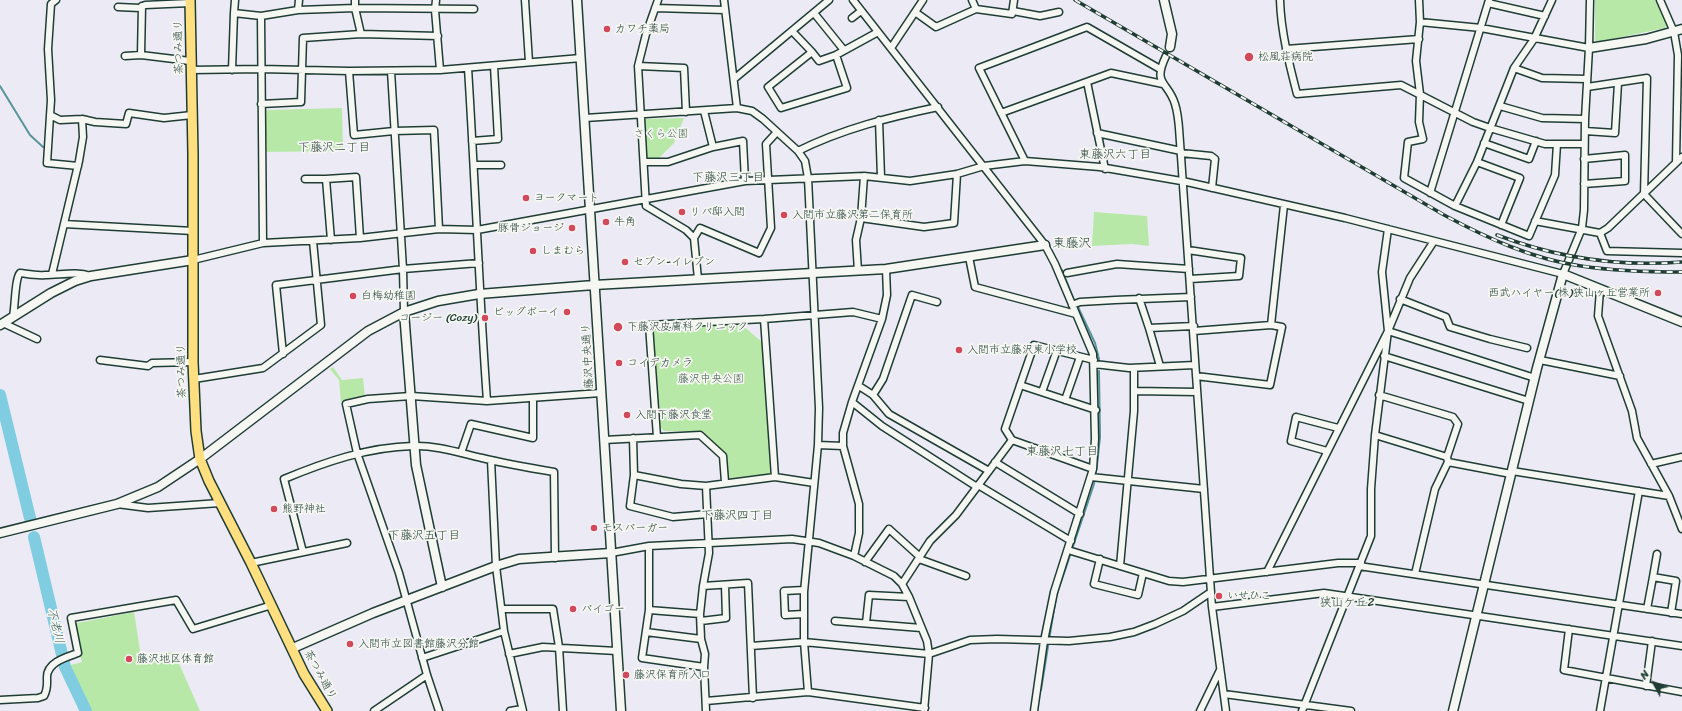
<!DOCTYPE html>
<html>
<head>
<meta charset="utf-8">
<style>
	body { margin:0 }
	#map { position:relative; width:1682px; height:711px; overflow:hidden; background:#ecebf5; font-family:Sriracha,sans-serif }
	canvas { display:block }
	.north { position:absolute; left:1634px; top:663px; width:40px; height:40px; -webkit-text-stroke:3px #f6f6f2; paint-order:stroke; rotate:311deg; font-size:11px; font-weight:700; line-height:16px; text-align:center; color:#1f3d34 }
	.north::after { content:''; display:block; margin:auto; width:14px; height:18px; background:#1f3d34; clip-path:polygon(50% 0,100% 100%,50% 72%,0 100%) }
</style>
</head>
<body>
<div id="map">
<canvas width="1682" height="711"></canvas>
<div class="north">N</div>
</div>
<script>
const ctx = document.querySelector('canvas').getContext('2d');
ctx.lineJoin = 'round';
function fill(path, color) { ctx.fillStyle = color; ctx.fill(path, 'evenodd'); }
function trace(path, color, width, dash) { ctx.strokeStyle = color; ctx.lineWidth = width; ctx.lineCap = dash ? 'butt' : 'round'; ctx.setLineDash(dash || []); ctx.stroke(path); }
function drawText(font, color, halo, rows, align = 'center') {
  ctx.font = font + ' Sriracha,"Klee One",sans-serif'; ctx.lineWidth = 3.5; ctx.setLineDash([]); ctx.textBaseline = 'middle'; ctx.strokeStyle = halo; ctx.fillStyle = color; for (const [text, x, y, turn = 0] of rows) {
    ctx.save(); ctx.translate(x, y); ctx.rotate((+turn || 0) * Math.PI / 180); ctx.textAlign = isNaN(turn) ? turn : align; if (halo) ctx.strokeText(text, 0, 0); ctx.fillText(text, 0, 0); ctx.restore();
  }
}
fill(new Path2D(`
	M1595,0h61l12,23 -3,5 -67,14 -3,-2z
	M342,108l1,43 -82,1 4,-42z
	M684,118l-10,25 -17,17 -13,2 1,-43z
	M1094,212l53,4 2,30 -17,-2 -40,2z
	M742,325l20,17 10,129 -5,7 -35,2 -5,-3 -1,-21 -26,-24 -36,-1 -4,-4 -1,-19 -4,-2 -3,-79z
	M333,367l9,13 21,-2 2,19 -24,5 -2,-22 -9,-11z
	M134,612l7,44 33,-4 26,59h-111l-7,-8 -15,-37 15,-4 -10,-38z`), '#b8e8a8');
trace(new Path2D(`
	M0,86l30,49 13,12
	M1062,270l12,30
	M1078,307l17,36 4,16
	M1041,690l15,-93 38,-113 3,-19 3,-28 -1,-66`), '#59939b', 2);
trace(new Path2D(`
	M0,395l30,123
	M34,537l31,130 21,44`), '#80cce0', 12);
const street = new Path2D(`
	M56,0l-5,4 -3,45 3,51 -4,63 31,3
	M235,0l-1,13 27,3 37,-6 57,-2 119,1
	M355,0v8l6,26
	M436,0l-1,10 5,60
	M525,0l4,62
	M658,0l-12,34 -8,32 8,140 40,24 8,8
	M724,0l13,108
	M853,0l192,245 10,19 38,90 2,85 -2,30 -39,123 -10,49 -10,70
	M972,0l4,9 36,5 2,-14
	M1280,0c1,32 9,63 17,94l104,-9 72,37 17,6 55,16h39
	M1419,0l1,22 -4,39 4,33 -1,28 4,17 -15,3 -4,36 51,28 74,30 26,-61 2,-31
	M1660,0l14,32 4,23 -2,107
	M1488,3l57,13
	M118,7l22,1 5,-3 45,-2
	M655,8l70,2
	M298,10l1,-10
	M1013,11l27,5 19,-4
	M915,12l21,15 40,-18
	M814,13l29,36
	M261,16l2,227
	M852,18l9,-7
	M1420,22l61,6 108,20
	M792,31l20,21
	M891,48l32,-48
	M1286,49l133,-10
	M141,55l1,-49
	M836,55l11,33 -66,20 -13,-21 44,-35 7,9 17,-6 42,-23
	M125,56l16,-1 49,6
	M1166,56c-14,29 2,25 9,48 4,12 4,26 5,38l32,465 14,104
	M638,66l46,2 2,44
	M468,68c7,111 11,222 19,333
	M1514,68l28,10 45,1
	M191,70l70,-1 88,2 91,-1 141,-12
	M232,70l2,-57
	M349,71l5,64 40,-4 40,-1 5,99
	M391,71l12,198 1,43
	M734,79l95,-79
	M1087,82l18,87
	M1587,87l60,-9 -3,116 38,40
	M261,104l40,-2 2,-64 58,-4 77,2
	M1500,106l42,12 43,1
	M704,111l9,36
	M1001,113l110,-40 52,11
	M50,115l10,5 22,-1 13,3 31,2 3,-11 35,5 28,-3
	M585,118l152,-10 15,3 11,8 35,32 7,10 3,17 11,230 -1,37 -14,147v50l4,50
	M879,120l2,57
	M1585,131l30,2 3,-50
	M1097,133l84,18
	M472,141l26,-2 -4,-73
	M1484,143l45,16 7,-18
	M798,151c44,-22 92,-34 140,-44
	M1181,153l30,3 4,3 -3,29
	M1025,161l-46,-93 108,-41 73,42
	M644,162h24l45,-15 30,-6 2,40
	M1477,162l43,16 -19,47
	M474,165h27
	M305,179h21
	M1584,184l41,-3v-26l-41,4
	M1430,193l59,-193
	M1455,206l22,-44 37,-94 20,-29 18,-39
	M861,218l63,9 30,-4 3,-49
	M1535,221l65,12 8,-5 74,-71
	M64,224l129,7
	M1600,233l7,18 75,2
	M331,240l-5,-61 30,-2 4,61
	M1188,250l53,8 -2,18 -49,3
	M969,257l6,30 101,27
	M193,260l70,-17 97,-5 79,-9 38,1 268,-49 119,-5 46,5 47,-7 27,-8 41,-5 75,6 87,15 158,36 218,56 19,-46 2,-18 1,-91 4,-71 1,-48
	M858,271l-2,-31 5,-22 3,-42
	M1067,273l50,-9 72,5
	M52,274l27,-113 4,-24 -1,-18
	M698,279l-4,-41 6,-10 59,25 12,-25 -5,-84 11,-12
	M1600,290l-2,26 34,95 5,27 32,58 13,33
	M1139,298l10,30 11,38
	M1400,299l46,18 4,10 40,12 37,9
	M1072,305l8,-3 35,-2 76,-3
	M13,317c2,-10 2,-39 7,-44 8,1 17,3 25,2 16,0 31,-4 46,1
	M764,319l11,158
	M3,323l34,16
	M1149,328l45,-2
	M1194,331l77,-6
	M1388,331l147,47
	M283,354l-7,-69 127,-16 76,-6
	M1384,356l145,45
	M100,360l48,6 4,-3 41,-1
	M1540,360l80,16
	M1094,364l35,4 66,-3
	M1196,376l74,9 12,-58 -11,-2 13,-120
	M194,379l69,-11 58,-43 -8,-84
	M1020,385l76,25
	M859,386l14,9 10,-16 29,-84 25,7
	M1134,391l63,1
	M1042,392l15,-42
	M873,395l16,19 100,57
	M1379,395l74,22 5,7 -11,33
	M1065,400l15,-43
	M852,402l30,24 95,61
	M1375,435l72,22 1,5 63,12
	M657,437l-8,-112 115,-6 89,-7 29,7
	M633,438l1,37 -4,31 43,11 35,-3
	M604,440l96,-5 23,21 2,26
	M1012,440l-7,-11 29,-84 60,15
	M818,445l25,1
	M1327,451l-36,-10 5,-24 42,11
	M461,453l10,-29 62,14v-40
	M491,460l5,106 8,65 19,80
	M995,462l85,52
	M1651,464l31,-7
	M1512,471l157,25
	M634,475l47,9 25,2 69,-9 39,6
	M1091,477l113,12
	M978,485l93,56
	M117,504l31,4 72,-5
	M649,546v64l-7,48 62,9
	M1068,550l101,31 14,1 155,-19h23
	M303,552l-19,-73c41,-17 84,-32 129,-33 23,-1 47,7 69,12 24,6 48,10 72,14l1,86
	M611,553l38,-7 143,-7 27,4 35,13 40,20 8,8 7,13 18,44 2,13 -5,57
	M1657,554l-4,23 23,4 -5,32
	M854,556l5,-23v-29l-16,-58v-13l9,-31 30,-83 5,-24 -1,-26
	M919,559l47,17
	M1100,559l-6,25 44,11 5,-22
	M865,562l24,-33 31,28
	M251,563l96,-20
	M1120,566l14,-155v-43
	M1359,566l323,48
	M1267,572l121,-241 22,-53 24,-37
	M1415,574l20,-85 13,-27
	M902,584l28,-43 26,-26 56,-75 81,29
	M703,586l45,-3 5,115
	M1212,607l112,-14 358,53
	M502,609h51l6,38 4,64
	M1647,609l6,-32
	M649,610l51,4
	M804,614l-19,1 -1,-24 20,-1
	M701,621l25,-3 -1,-33
	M835,621l86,7
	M866,623l3,-28 40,2
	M1569,629l-5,41 118,22
	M646,632l55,7
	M751,646l53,-4 125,12 41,-14 27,-1 72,2 41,-4 24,-5 21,-8 28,-13 28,-19
	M509,654l34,-7 74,4
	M422,658l82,-27
	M1646,686l6,-45
	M1224,694l127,17
	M0,700l38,-2 6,-2c4,-7 3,-12 3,-19 0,-15 20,-20 31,-24l-7,-35 105,-18 17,29 79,-24
	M706,701l102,-9 117,16
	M374,711l53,-36
	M439,711l-12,-36 -28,-102 -42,-120 -11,-49 22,-5 43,-3 76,5 114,-8
	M510,711l12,-2
	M706,711l-2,-44 1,-13 -4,-15 -1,-25 3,-28 6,-33 -3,-67
	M1200,711l20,-41
	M1302,711l69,-175v-47l4,-54 13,-104 -6,-59 6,-43
	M1600,711l39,-220`);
const secondary = new Path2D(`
	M577,0l44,711
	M1164,0l8,34 -2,13
	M1589,48l57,-9 36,-10
	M404,312l12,153 26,122
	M0,325l51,-32 24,-12 16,-5 102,-16
	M0,533l117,-29 41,-17 42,-28 168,-128 36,-19 34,-11 41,-7 115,-9 292,-16 159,-24
	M293,648l80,-35 123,-47 23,-7 92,-6
	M1453,711l84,-343 26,-94 119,48`);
const primary = new Path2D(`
	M190,0l3,154v208l3,69 4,28 9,22 42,82 53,111 23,37`);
trace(street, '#1f3d34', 9);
trace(secondary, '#1f3d34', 11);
trace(primary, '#1f3d34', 12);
trace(street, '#f6f6f2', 6);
trace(secondary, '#f6f6f2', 8);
trace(primary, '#ffdf80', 9);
const rail = new Path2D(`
	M1075,0l369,215c43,23 88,44 137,51 34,5 67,6 101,6
	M1497,235c60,23 121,32 185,27`);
trace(rail, '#1f3d34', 3.5);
trace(rail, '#f6f6f2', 2, [6]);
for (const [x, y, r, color] of [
	[607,29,4,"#d1495b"],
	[1249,57,5,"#d1495b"],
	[526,198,4,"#d1495b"],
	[682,212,4,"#d1495b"],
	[784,215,4,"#d1495b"],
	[606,222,4,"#d1495b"],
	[572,228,4,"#d1495b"],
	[533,251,4,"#d1495b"],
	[625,262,4,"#d1495b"],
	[1658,293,4,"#d1495b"],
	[353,296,4,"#d1495b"],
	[567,312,4,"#d1495b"],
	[485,318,4,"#d1495b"],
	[618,327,5,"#d1495b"],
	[959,350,4,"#d1495b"],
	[619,363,4,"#d1495b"],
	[627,415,4,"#d1495b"],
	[274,509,4,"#d1495b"],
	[594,528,4,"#d1495b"],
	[1219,596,4,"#d1495b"],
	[573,609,4,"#d1495b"],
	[350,644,4,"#d1495b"],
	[129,659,4,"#d1495b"],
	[626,675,4,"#d1495b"]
]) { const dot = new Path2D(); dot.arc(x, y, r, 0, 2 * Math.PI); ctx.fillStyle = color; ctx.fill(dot); trace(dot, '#f6f6f2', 1.5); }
drawText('11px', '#1f3d34', '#f6f6f2', [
	["カワチ薬局",615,29],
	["松風荘病院",1258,57],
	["ヨークマート",534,198],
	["リバ邸入間",690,212],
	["入間市立藤沢第二保育所",792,215],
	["牛角",614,222],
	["豚骨ジョージ",564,228,"right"],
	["しまむら",541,251],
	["セブン-イレブン",633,262],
	["西武ハイヤー(株)狭山ヶ丘営業所",1650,293,"right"],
	["白梅幼稚園",361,296],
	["ビッグボーイ",559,312,"right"],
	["コージー (Cozy)",477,318,"right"],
	["下藤沢皮膚科クリニック",627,327],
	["入間市立藤沢東小学校",967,350],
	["コイデカメラ",627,363],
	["入間下藤沢食堂",635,415],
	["熊野神社",282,509],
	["モスバーガー",602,528],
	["いせひこ",1227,596],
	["バイゴー",581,609],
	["入間市立図書館藤沢分館",358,644],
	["藤沢地区体育館",137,659],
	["藤沢保育所入口",634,675]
], 'left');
drawText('11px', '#1f3d34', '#f6f6f2', [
	["茶つみ通り",179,47,-91],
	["藤沢中央通り",588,356,-93],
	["茶つみ通り",182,371,-91],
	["茶つみ通り",320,675,61]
]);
drawText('11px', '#3e5f4b', '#f6f6f2', [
	["さくら公園",661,134],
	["藤沢中央公園",711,379]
]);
drawText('12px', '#1f3d34', '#f6f6f2', [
	["下藤沢二丁目",334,148],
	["東藤沢六丁目",1115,155],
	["下藤沢三丁目",728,178],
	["東藤沢七丁目",1062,452],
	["下藤沢四丁目",737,516],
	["下藤沢五丁目",424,536],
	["狭山ケ丘2",1347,603]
]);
drawText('italic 12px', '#325a56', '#f6f6f2', [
	["不老川",55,626,76]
]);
drawText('13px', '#1f3d34', '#f6f6f2', [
	["東藤沢",1072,244]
]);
</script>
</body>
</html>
